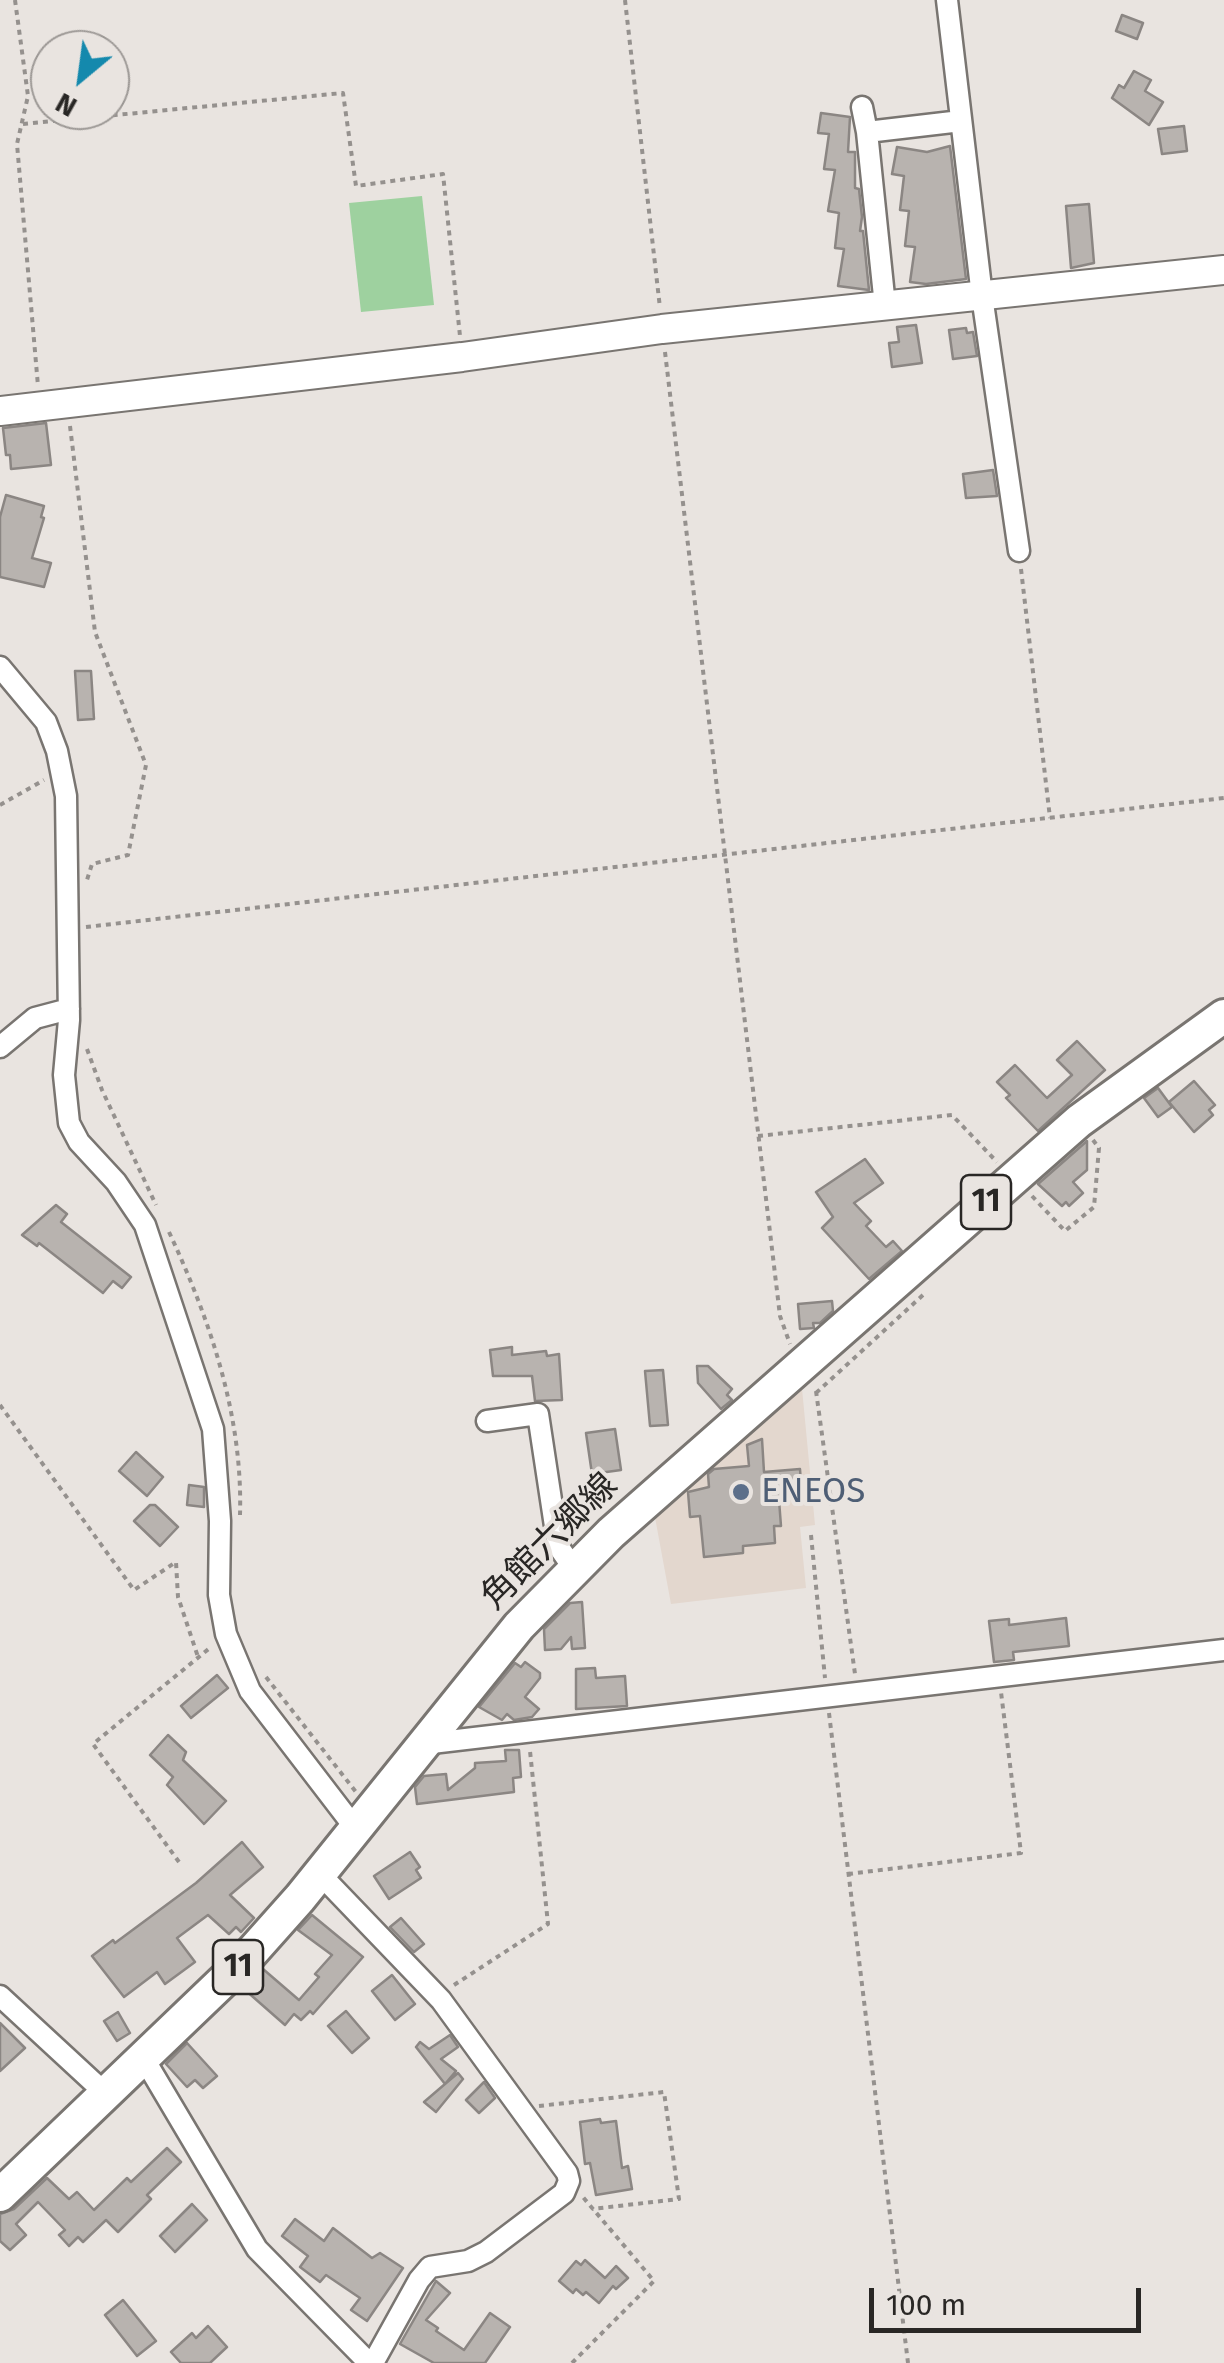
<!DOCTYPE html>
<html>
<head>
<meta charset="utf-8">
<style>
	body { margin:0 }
	#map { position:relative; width:1224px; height:2363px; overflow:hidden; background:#e9e4e0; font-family:"Fira Sans",sans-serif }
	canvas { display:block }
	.north { position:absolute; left:30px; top:30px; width:100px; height:100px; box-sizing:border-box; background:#e9e4e0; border:2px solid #9c9895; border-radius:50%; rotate:209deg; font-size:28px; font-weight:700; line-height:40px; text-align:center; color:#292725 }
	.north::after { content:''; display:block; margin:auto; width:35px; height:45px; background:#1489ad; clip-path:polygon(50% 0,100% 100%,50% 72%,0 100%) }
	.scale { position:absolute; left:869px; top:2288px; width:272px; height:45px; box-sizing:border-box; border:5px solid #292725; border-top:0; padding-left:12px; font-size:30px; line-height:35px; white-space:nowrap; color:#292725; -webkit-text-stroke:8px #e9e4e0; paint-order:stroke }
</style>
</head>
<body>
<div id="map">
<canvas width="1224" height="2363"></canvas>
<div class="north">N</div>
<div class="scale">100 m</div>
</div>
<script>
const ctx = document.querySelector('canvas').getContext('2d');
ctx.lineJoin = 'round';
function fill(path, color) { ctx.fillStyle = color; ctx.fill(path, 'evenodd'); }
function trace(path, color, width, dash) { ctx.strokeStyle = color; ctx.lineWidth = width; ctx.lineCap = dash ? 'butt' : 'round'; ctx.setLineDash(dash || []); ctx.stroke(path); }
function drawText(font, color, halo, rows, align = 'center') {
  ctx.font = font + ' "Fira Sans","Noto Sans JP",sans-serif'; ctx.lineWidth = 8; ctx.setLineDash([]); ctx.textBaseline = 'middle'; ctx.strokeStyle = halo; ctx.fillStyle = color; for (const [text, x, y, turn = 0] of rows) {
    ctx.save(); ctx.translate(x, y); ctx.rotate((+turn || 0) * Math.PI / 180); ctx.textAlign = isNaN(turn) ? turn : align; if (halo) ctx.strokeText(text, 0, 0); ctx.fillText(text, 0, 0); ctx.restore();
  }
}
fill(new Path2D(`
	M801,1378l14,147 -15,2 6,61 -135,16 -17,-92z`), '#e3d7ce');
fill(new Path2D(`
	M422,196l12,109 -73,7 -12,-109z`), '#9ed19f');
const building = new Path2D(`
	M1122,15l21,8 -6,16 -21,-8z
	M1134,71l17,9 -6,11 18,11 -14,23 -37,-27 7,-13 5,3z
	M821,113l29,4 -2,35h7v36l4,1 3,28 -2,14h3l6,59 -31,-4 6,-37 -9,-1 4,-35 -11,-2 7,-41 -11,-1 5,-35 -11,-1z
	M1184,126l3,25 -25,3 -4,-25z
	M950,146l16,133 -40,5 -16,-2 5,-35 -10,-1 4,-35 -9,-1 4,-34 -12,-2 5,-27 30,5z
	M1089,204l5,59 -23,5 -5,-62z
	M916,325l6,38 -30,4 -3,-24 10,-1 -2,-15z
	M966,328l1,5 6,-1 4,24 -24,3 -4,-29z
	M46,423l5,42 -40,4 -1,-14h-4l-3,-27z
	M993,470l4,26 -31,2 -3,-24z
	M6,495l38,11 -3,11 3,1 -12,40 19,5 -7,24 -44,-10v-60z
	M75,671h16l3,48 -16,1z
	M1077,1041l28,29 -67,61 -32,-33 4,-3 -13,-13 18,-17 32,33 25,-23 -15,-15z
	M1194,1081l21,24 -6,5 4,5 -19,17 -25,-30z
	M1158,1088l14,19 -14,10 -14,-19z
	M1087,1141v29l-14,12 10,11 -14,13 -3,-4 -4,4 -24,-22z
	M865,1159l18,24 -29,20 17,18 -5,5 20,21 7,-6 9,10 -33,28 -47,-51 11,-11 -17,-25z
	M56,1205l11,9 -6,8 70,55 -9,11 -9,-7 -10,12 -64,-50 -2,3 -15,-11z
	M832,1301l1,10 -13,12h-7l1,5 -14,1 -2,-25z
	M512,1347v8l34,-4 1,5 12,-2 3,46 -27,1 -3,-25h-39l-3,-26z
	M697,1366h11l24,23 -5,6 5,5 -11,9 -23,-26z
	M663,1370l5,55 -18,1 -5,-55z
	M615,1429l6,41 -29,4 -6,-41z
	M762,1439l2,33 36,-3 2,29 -23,2 2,26h-7l1,17 -32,3v7l-39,4 -4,-41 -10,1 -2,-25 21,-5 -1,-13 6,-5 35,-3 -2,-21z
	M136,1452l27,25 -16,19 -28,-25z
	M189,1485l15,2v20l-17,-2z
	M150,1505h5l23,22 -18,19 -26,-25z
	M582,1602l3,46 -13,1 -1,-12 -10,12 -16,1 -1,-21 26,-26z
	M1066,1618l3,28 -56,6 1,8 -20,2 -5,-41 20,-2v6z
	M525,1662l15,11v5l-15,19 14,12 -7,8 -18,3 -7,-6 -5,6 -23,-13 36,-44 6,4z
	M595,1668l1,10 29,-2 2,30 -51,3v-40z
	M217,1675l11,13 -37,30 -10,-12z
	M168,1735l18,17 -3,8 43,41 -22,23 -37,-39 6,-8 -23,-22z
	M505,1750h14l2,27 -8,1 1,14 -97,12 -2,-17 9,-11 22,-2 2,16 27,-22v-5l31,-2z
	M242,1842l21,25 -33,28 24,23 -13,14 -5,-5 -7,7 -21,-19 -31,23 18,24 -30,22 -8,-12 -33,25 -32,-41 21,-16 2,3 81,-60z
	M410,1852l10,15 -4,3 5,8 -32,21 -15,-23z
	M312,1915l51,42 -50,57 -3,-3 -9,9 -7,-6 -9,11 -41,-36 19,-20 36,31 20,-23 -4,-3 17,-19 -34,-25z
	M401,1918l23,26 -10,8 -24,-25z
	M392,1975l23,29 -20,16 -23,-29z
	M346,2011l23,27 -17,15 -24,-27z
	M118,2012l12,21 -13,8 -13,-20z
	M0,2023l25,25 -25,23z
	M450,2035l8,12 -17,12 15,12 -11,13 13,-11 5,6 -27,33 -12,-10 21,-18 -29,-37 4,-5 9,7z
	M187,2043l30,33 -14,12 -8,-8 -8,7 -21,-23z
	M484,2082l11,16 -16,15 -13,-13z
	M600,2119l1,4 15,-2 6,47 6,-2 4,23 -36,6 -6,-32 -5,1 -5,-42z
	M167,2148l14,14 -34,33 4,4 -33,33 -12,-12 -23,22 -5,-5 -9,9 -10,-11 6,-5 -27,-28 -22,22 10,11 -16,15 -10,-9v-27l14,-5 33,-31 22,21 8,-7 17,18 33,-32 4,4z
	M192,2204l15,16 -32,32 -15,-16z
	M295,2219l29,22 9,-13 39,30 8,-5 23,15 -36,53 -16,-11 9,-12 -34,-23 -6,7 -20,-15 8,-11 -26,-20z
	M585,2260l20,18 11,-12 12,12 -12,11 -3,-3 -14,17 -13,-11 -3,3 -7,-6 -3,4 -14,-12 17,-20 5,4z
	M436,2281l14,12 -24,27 12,8 -2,3 28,19 26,-37 20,14 -25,36h-51l-34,-19z
	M123,2300l33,41 -19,15 -32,-41z
	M208,2326l19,21 -17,16h-29l-10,-11 21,-19 4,5z`);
fill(building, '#b8b3af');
trace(building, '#8b8683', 2.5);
const minor = new Path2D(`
	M947,0l35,296 37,255
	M862,107l5,25
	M885,306l-18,-174 94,-11
	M0,667l46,55 11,29 9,45 3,224 -5,55 5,48 10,19 37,40 29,43 68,204 7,92 -1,74 7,39 24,57 105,137
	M0,1047l35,-29 34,-9
	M487,1421l51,-7 20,132 16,23
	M423,1744l801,-94
	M319,1873l122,127 126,173 2,8 -5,12 -78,59 -18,9 -38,6 -11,13 -46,83
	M0,1996l105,97
	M143,2057l114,192 112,114`);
const tertiary = new Path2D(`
	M0,411l462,-54 200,-28 562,-59`);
const primary = new Path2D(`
	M0,2195l243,-233 57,-64 219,-272 92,-93 468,-412 145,-105`);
trace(minor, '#797571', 25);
trace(tertiary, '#797571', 32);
trace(primary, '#797571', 38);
trace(new Path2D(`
	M15,0l13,96 -11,48 21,242
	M625,0l35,308
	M23,124l320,-31 13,93 87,-12 17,162
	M665,352l115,964 10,28
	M70,426l25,206 51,133 -18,90 -36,9 -5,16
	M1021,569l29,249
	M0,805l44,-25
	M86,927l1138,-129
	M87,1049l15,41 54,115
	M758,1136l194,-21 45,47
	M1032,1196l33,35 29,-24 5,-59 -6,-8
	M169,1232c41,88 74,184 71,283
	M816,1391l39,283
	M816,1393l107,-98
	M0,1405l134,185 42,-28 2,35 20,60
	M811,1535l14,143
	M266,1677l90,115
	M829,1713l79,650
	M179,1862l-86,-118 118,-97
	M848,1874l173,-21 -20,-161
	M454,1985l94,-61 -18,-173
	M539,2106l125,-14 15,107 -87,10
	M572,2363l82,-82 -72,-85`), '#95918e', 4, [5, 5]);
trace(minor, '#fff', 20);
trace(tertiary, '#fff', 28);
trace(primary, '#fff', 32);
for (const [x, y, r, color] of [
	[741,1492,10,"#5c6f8a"]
]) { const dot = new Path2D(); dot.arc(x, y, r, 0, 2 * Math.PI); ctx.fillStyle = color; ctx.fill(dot); trace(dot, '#e9e4e0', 4); }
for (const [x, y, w] of [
	[986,1202,50],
	[238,1967,50]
]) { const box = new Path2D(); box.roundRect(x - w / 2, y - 27, w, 54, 8); ctx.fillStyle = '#e9e4e0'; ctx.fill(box); trace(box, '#292725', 2.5); }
drawText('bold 32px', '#292725', null, [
	["11",986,1202],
	["11",238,1967]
]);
drawText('35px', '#4e5e75', '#e9e4e0', [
	["ENEOS",761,1492]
], 'left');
drawText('35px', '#292725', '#e9e4e0', [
	["角館六郷線",550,1542,-45]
]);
</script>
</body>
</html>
